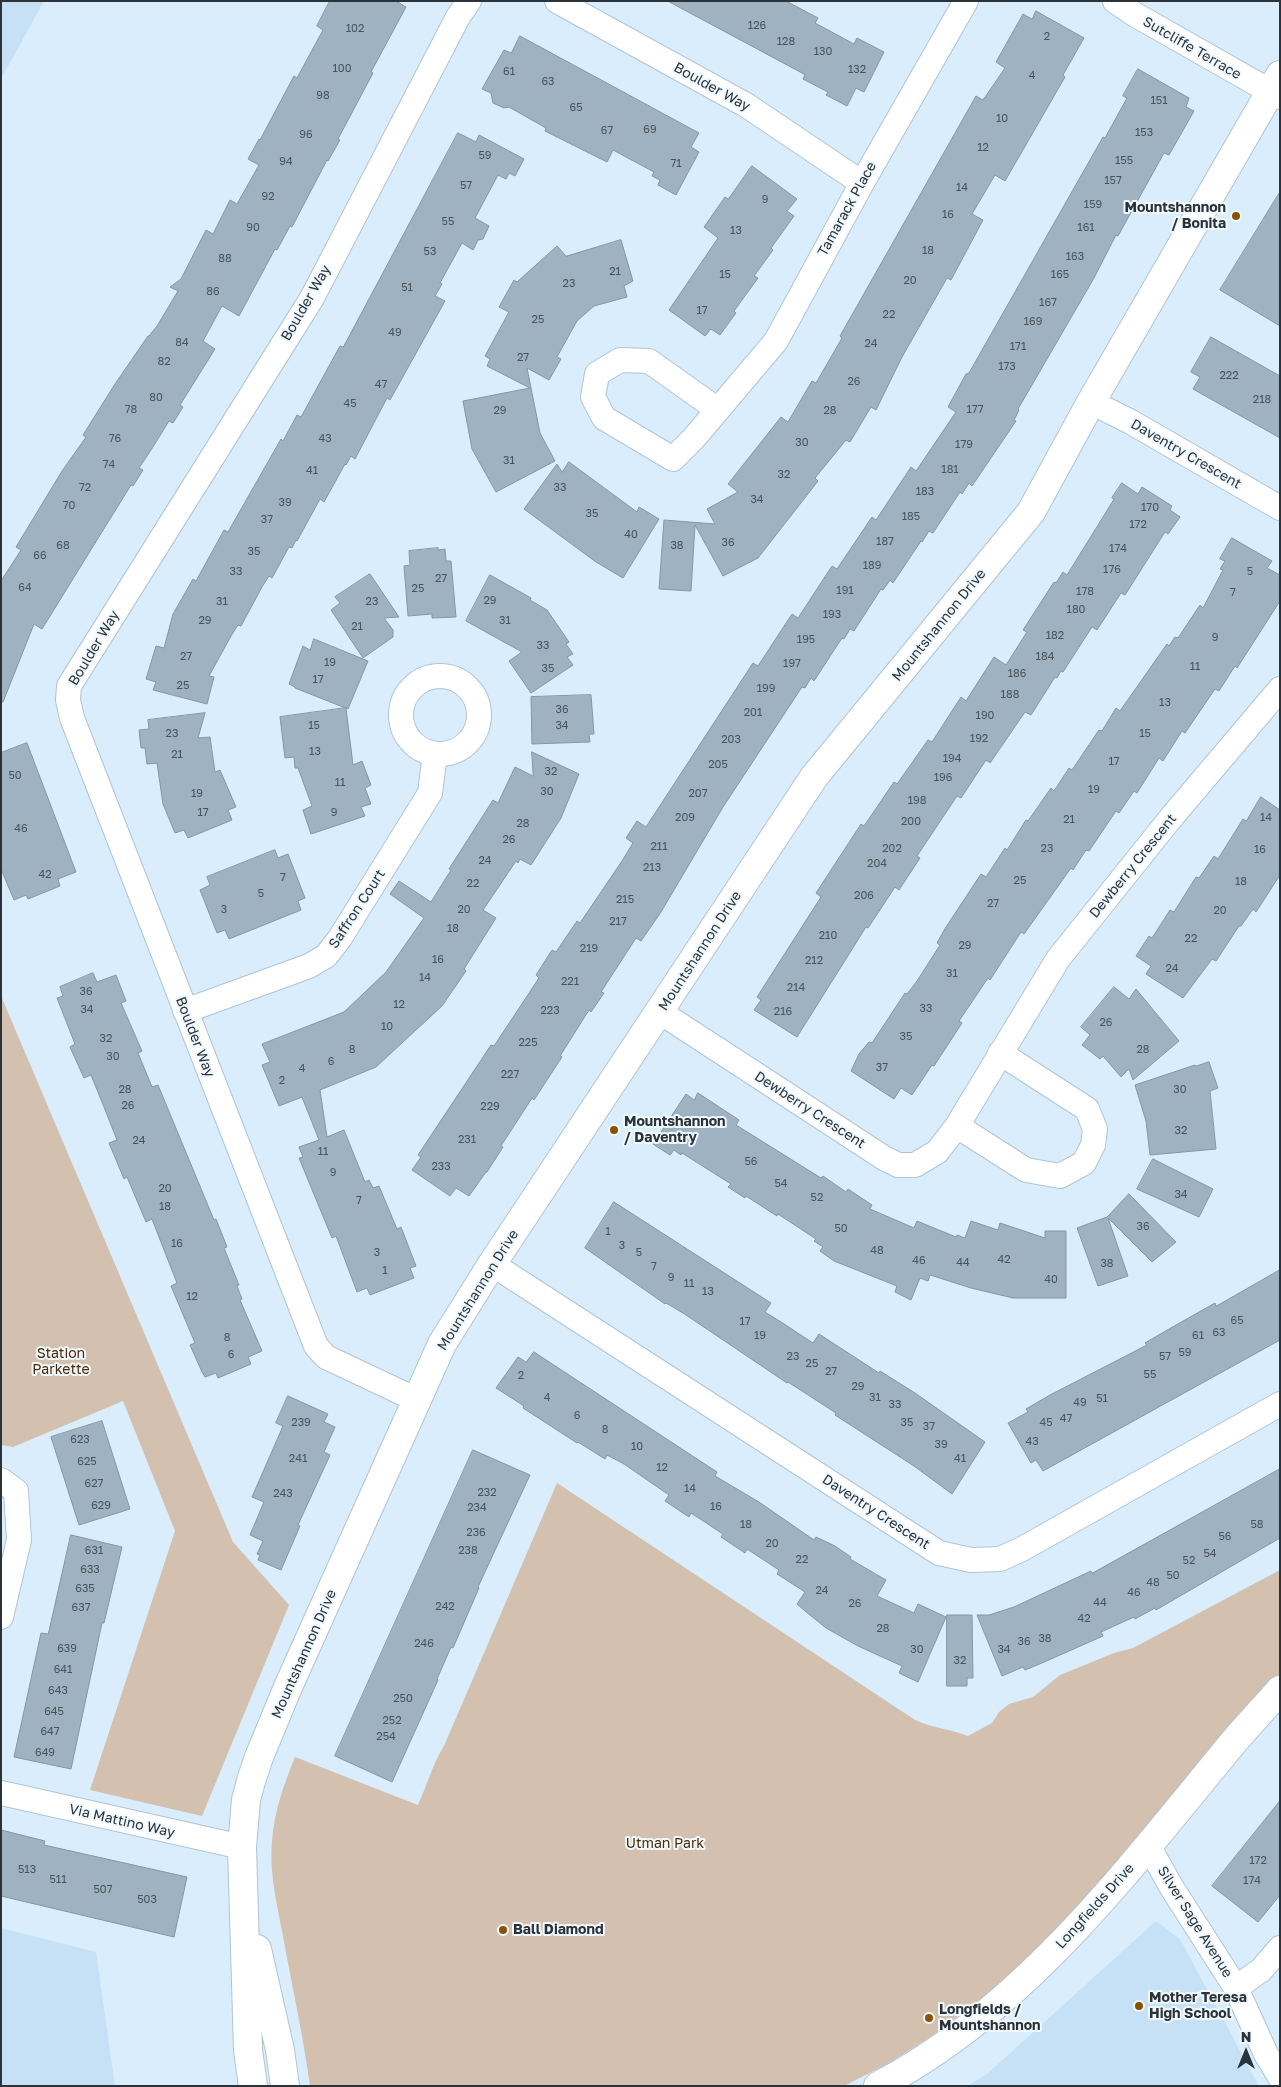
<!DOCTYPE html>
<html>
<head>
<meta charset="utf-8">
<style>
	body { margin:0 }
	#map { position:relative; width:1281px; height:2087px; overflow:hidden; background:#d9edfd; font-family:"Golos Text",sans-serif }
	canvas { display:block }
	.frame { position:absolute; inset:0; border:2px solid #2b3339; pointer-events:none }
	.north { position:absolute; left:1221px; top:2027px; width:50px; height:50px; -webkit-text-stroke:4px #f0f9ff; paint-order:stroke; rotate:0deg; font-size:14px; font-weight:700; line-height:20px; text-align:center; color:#2b3339 }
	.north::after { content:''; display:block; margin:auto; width:18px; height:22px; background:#2b3339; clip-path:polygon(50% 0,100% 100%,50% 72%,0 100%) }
</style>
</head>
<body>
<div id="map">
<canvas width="1281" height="2087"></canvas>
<div class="frame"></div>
<div class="north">N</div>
</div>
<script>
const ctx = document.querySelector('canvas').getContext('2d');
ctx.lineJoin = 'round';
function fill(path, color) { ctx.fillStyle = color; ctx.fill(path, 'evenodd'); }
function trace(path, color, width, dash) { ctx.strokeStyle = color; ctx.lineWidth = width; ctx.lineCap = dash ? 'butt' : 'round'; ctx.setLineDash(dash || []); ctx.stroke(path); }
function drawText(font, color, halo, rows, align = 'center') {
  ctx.font = font + ' "Golos Text",sans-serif'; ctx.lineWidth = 4; ctx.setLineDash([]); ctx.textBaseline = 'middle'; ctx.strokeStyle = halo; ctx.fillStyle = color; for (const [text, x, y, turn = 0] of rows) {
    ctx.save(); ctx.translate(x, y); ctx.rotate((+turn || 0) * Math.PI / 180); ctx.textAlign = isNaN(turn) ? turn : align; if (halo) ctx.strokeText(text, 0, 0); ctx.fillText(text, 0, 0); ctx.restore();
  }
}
fill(new Path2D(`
	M1,1h43l-43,78z
	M1156,1921l24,18 79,147h-292l20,-12z
	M1,1928l95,24 19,134h-114z`), '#c6e1f5');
fill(new Path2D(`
	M1,996l232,546 56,63 -87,211 -112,-26 85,-259 -52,-130 -110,46 -12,-2z
	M557,1483l358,237c17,8 36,9 53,16l24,-13 7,-11 10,-8 24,-7 27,-22 54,-22 19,-5 147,-78v105l-185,216 -93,92 -72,54 -41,26 -45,23h-534c-7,-51 -18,-100 -27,-150 -6,-31 -14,-64 -11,-95 2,-29 12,-57 23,-84l123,48c9,-20 15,-42 26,-59z`), '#d3c0ae');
const building = new Path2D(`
	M330,1h66l10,6 -35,65 2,1 -35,66 2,1 -12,21 -1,-1 -35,67 -2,-1 -13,24 -2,-1 -36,67 -17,-10 -19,35 12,8 -35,56 3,2 -10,16 -4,-2 -18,29 -12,18 4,2 -10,16 -2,-1 -89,144 -8,-5 -31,78h-2v-121l20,-31 -5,-3 46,-76 24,-34 -3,-2 32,-51 33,-48h1l8,-10 21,-35 -8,-4 11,-8 25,-49 7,4 17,-34 7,4 22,-39 -11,-6 11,-20 1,1 34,-64 3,2 26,-48 -6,-4z
	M668,1h118l32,17 -3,5 39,21 3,-6 27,14 -20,40 -8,-4 -9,18 -21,-11 2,-3 -25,-13 2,-4z
	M1036,11l48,27 -21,37 2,2 -60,104 -10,-6 -23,39 11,6 -32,60 -4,-2 -45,79 -26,53 -5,-3 -21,35 -4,-2 -31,38 3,3 -60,77 -35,18 -28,-51 -4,66 -32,-2 5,-69 51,4 -8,-15 31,-17 -10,-8 53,-67 7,5 24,-41 4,2 26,-45 -2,-2 136,-240 7,4 22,-32 -9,-6 27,-48 9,5z
	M520,36l179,97 -8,14 8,5 -23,43 -18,-10 2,-5 -8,-4 2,-4 -41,-22 -6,12 -62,-31 1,-3 -37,-21 -5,1 -11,-5 -2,-10 -9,-4 22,-39 7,3z
	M1138,69l51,29 -3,9 8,4 -25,44 -5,-2 -46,83 -2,-1 -22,43 -76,131 1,1 -5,10 2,1 -44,65 -3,-3 -7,11 -2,-2 -27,41 -4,-2 -7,11 -1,-1 -28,42 -3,-3 -7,10 -2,-1 -27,42 -4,-2 -6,10 -2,-1 -28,43 -3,-3 -6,10 -3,-1 -79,120 -62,105 -20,29 -5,-3 -35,54 3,1 -13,19 -2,-2 -29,46 2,1 -28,43 -2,-2 -31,48 2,1 -16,25h-1l-17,24 -13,-8 -6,8 -38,-26 9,-13 -3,-2 73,-110 3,1 45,-68 -3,-3 16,-25 4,2 21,-31 3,2 42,-62 11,-18 -7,-5 11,-17 9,6 107,-164 5,3 34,-52 6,4 34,-52 5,3 35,-52 4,3 35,-53 5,4 40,-59 -8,-5 18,-33 3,-1 134,-236 2,1 22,-40 -4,-2z
	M458,133l18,9 3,-7 45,24 -9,17 -6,-3 -3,6 -8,-4 -23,43 14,8 -6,13 -5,1 -5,10 -11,-7 -22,40 2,1 -7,12 10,5 -55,99 -3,-2 -32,61 -4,-3 -5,9 -1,-1 -21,38 -4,-3 -23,42 -1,-1 -4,8 -3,-1 -17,31 -3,-2 -7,11 -21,39 -3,-1 -7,11 -22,40 5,1 -7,27 -54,-14 3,-8 -10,-3 10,-33 8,2 9,-34 20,-35 3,2 28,-51 4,2 53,-93 2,2 14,-26 4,2 39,-71 3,1z
	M752,166l45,33 -10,12 7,5 -23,32 2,2 -19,26 4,2 -24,33 2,2 -16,22 -9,-6 -6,7 -36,-26 49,-72 -14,-11 21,-30 3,2z
	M1280,192v134l-60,-36z
	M621,240l12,41 -9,5 3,11 -33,9 -17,15 -20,36 4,2 -12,21 -22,-12 13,65 15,28 -59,31 -24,-43 -9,-48 67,-13 -43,-22 3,-7 -5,-3 24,-44 -10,-5 15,-27 3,2 40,-36 9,10z
	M1211,337l69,39v62l-87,-49 7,-12 -9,-5z
	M569,462l68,50 2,-5 20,12 -36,59 -27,-16 -72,-53 33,-45 5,8z
	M1122,483l16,11 4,-7 30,19 -2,4 10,7 -12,17 -3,-2 -40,63 -4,-2 -24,37 -5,-3 -29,45 -2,-1 -4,7 -2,-1 -24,38 -6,-3 -35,51 -4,-3 -25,38 -4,-2 -40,60 3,2 -21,32 -4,-3 -27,41 -2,-1 -69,110 -43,-27 7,-10 -4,-3 64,-100 -5,-4 45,-69 3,2 30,-44 3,2 31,-44 4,2 29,-45 5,4 28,-44 12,8 21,-33 -4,-2 31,-48 2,1 7,-11 4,3 41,-66 6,-10 -2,-1z
	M1232,538l40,23 -5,7 13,7v26l-43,67 -2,-2 -16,25 -4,-2 -30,44 -3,-2 -19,30 -4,-3 -22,35 -3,-2 -15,22 -3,-2 -27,40 -3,-1 -13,20 -2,-2 -47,66 -3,-2 -31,48 -2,-2 -29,43 3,2 -28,43 -2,-1 -20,30 -11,-7 -7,11 -43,-28 8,-17 10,-12 3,1 33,-50 2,1 10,-13 23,-36 -3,-2 9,-16 35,-53 5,3 19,-29 2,2 19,-30 2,1 23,-33 3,3 15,-23 3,2 27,-40 3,1 14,-23 4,3 47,-67 2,2 6,-9 3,1 22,-33 3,3 20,-38 -3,-1 5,-8 -5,-2z
	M438,548v2l7,-1 1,12h5l5,56 -24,1v-4l-24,2 -4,-50 6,-1 -1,-14z
	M370,574l29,43 -15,1 9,12v7l-30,21 -32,-48 9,-7 -5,-6z
	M490,575l41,23 -1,2 17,10 22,32 -3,2 7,10 -6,3 6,8 -42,28 -22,-32 13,-9 -56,-31z
	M314,639l54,22 -20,48 -53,-21v-1l-6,-3 14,-38 7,4z
	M591,695l3,39h-5l1,8 -58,2 -1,-47z
	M346,708l7,57 9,-4 9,24 -6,3 6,16 -10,3 4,9 -54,18 -8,-24 9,-4 -14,-38h-3l-1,-11 -9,1 -5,-41z
	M205,713l-7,25 12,-1 5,35 5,-2 16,37 -8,3 4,10 -44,18 -4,-8 -9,3 -12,-29 -6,-41 -10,1 -2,-16h-4l-2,-18 10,-1 -1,-9z
	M27,743l49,129 -18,7 2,7 -32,13 -2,-4 -12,5 -13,-31v-116z
	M532,752l47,22 -18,44 -30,47 -11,-6 -2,4 -2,-2 -33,49 13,8 -32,51 2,2 -24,35 -66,61 -56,23 7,47 17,-7 21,52 4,-2 4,8 6,-2 18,43 4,-2 15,39 -6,2 4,10 -44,17 -3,-7 -10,4 -21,-56 -4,2 -33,-80 4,-1 -4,-10 20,-7 -17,-43 -23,9 -17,-41 8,-3 -8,-18 82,-32 42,-40 38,-54 -34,-24 9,-13 32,21 20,-32 -2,-1 44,-69 5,3 17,-36 18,9z
	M1261,797l19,13v65l-24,37 -3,-3 -12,17h-2l-23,35 -4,-2 -29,39 -37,-24 5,-8 -15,-10 13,-20 3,2 18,-28 4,2 22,-35 3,1 15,-22 4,3 25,-40 3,2z
	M275,850l3,8 10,-4 17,44 -7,3 3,9 -72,29 -4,-9 -8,3 -17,-43 10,-5 -3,-8z
	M93,973l4,9 19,-7 10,26 -5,2 21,48 -4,2 14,34 6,-2 56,135 2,-1 11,28 -3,1 15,37 -2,1 5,13 -2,1 22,51 -14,6 3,7 -33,14 -2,-5 -11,4 -3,-5 -12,-27 5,-2 -24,-57 6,-3 -11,-28 -14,-36 -6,3 -19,-45 -3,2 -15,-36 8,-3 -13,-33 -13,-32 -7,3 -14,-31 5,-3 -18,-46 6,-2 -3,-9z
	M1114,987l15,12 7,-10 43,52 -46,39 -4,-11 -8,8 -18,-21 -3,3 -18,-14 8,-10 -9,-8z
	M1209,1062l9,26 -8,3 6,58 -66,6 -4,-34 -11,-36 60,-20 1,1z
	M698,1093l41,27 -3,5 85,53 2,-2 23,16 2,-3 24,16 -2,4 44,19 3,-7 39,16 1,-2 8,3 6,-17 27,9 2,-7 45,15v-7h21v67h-53l-42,-10 -41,-13 -2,6 -8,-3 -9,22 -16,-8 2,-6 -63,-25 -14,-10 3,-4 -9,-6 2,-2 -38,-25 -1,2 -31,-20 -1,2 -17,-11 3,-3 -49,-31 -1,2 -7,-5 -4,5 -17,-11 33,-50 8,6z
	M1153,1159l60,30 -14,28 -62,-28z
	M1129,1194l47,48 -24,20 -44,-44 20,58 -30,10 -21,-58 30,-11z
	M614,1202l157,101 -6,9 16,10 32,21 6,-9 60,39 1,-2 35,22 70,49 -33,52 -38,-28 -79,-51 1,-2 -48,-31 -1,1 -104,-70 -17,-10 -1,1 -80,-56z
	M1280,1270v70l-237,131 -7,-11 -5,3 -23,-40 20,-11 -2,-3 24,-14 97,-50 -2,-2 24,-14 46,-26 1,3z
	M534,1352l183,120 -2,4 44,26 55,38 2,-3 19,9 16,11 -1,2 36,21 -9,16 37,17 4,-9 28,13 -28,65 -19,-9 3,-7 -44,-20 -32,-18 -21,-17 -8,-7 8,-12 -28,-18 2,-4 -32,-21 -2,4 -24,-16 2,-3 -32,-21 -2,4 -24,-16 4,-6 -45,-31 -17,-9 -2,4 -27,-17 -1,1 -54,-35 1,-2 -28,-18 22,-31 8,5z
	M288,1396l40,18 -4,8 11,5 -11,25 6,3 -32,70 2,1 -19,44 -23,-10 2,-5 -3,-1 6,-13 -13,-6 14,-33 -12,-5 31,-71 -7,-3z
	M102,1421l28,88 -51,16 -28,-88z
	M473,1450l57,25 -52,112 1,1 -16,37 -10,23 -2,-1 -14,32 1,1 -46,102 -57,-26z
	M1280,1469v69l-124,72 -1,-2 -20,11 -1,-2 -33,15 2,4 -61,27 -17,7 -2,-3 -21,9 -25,-61h12l25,-8 77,-36 1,2z
	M71,1535l51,12 -18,76h-2l-31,146 -57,-12 27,-124 7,1z
	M947,1615h25l1,63h-6v8h-20z
	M1280,1801v94l-22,27 -46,-36z
	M1,1830l44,11 -1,4 143,32 -13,60 -173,-41z`);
fill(building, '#9eb2c1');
trace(building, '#8396a4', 1);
const street = new Path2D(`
	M557,1l189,104 116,78
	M1115,1l19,13 146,83
	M1091,402l40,20 149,86
	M718,410l-69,-49 -29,-1 -23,14 -4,23 11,21 69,41 21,-21 82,-97 86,-158 104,-182
	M401 715a39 39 0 1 1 78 0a39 39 0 1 1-78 0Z
	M185,1011l124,-45 17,-10 14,-18 90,-145 5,-39
	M660,1012l224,146 14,7h17l22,-13 20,-26 101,-167 112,-140 110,-130
	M957,1126l69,44 34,6 24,-13 9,-18 2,-16 -8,-20 -87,-56
	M492,1264l447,289 32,7 29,-1 22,-10 258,-145
	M417,1400l-91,-43 -10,-11 -244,-628 -4,-18 1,-14 243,-388 146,-281 11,-16
	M1,1480l15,11 3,49 -18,77
	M1,1793l241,54
	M1149,1847l23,41 64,100 30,66 14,23
	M1236,1988l25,-18 19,-22`);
const secondary = new Path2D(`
	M257,1949l23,101 5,36
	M253,2086l-5,-36 -6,-203 4,-47 5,-19 8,-24 29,-70 154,-343 50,-80 322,-487 217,-265 60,-110 189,-327
	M878,2086c150,-78 254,-222 359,-348 14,-16 29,-32 43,-48`);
trace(street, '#b0c4d3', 26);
trace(secondary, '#b0c4d3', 30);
trace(street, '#fff', 24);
trace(secondary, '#fff', 28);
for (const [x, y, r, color] of [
	[1236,216,5,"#895303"],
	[614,1130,5,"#895303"],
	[503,1930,5,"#895303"],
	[1139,2006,5,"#895303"],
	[929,2018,5,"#895303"]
]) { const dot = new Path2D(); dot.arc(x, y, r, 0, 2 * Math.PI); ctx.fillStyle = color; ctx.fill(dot); trace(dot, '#f0f9ff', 2); }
drawText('11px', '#48535b', null, [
	["126",757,26],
	["102",355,29],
	["2",1047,37],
	["128",786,42],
	["130",823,52],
	["100",342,69],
	["132",857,70],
	["61",509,72],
	["4",1032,76],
	["63",548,82],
	["98",323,96],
	["151",1159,101],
	["65",576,108],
	["10",1002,119],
	["69",650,130],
	["67",607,131],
	["153",1144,133],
	["96",306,135],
	["12",983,148],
	["59",485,156],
	["155",1124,161],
	["94",286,162],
	["71",676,164],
	["157",1113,181],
	["57",466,186],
	["14",962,188],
	["92",268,197],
	["9",765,200],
	["159",1093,205],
	["16",948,215],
	["55",448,222],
	["90",253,228],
	["161",1086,228],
	["13",736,231],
	["18",928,251],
	["53",430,252],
	["163",1075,257],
	["88",225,259],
	["21",615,272],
	["15",725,275],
	["165",1060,275],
	["20",910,281],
	["23",569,284],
	["51",407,288],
	["86",213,292],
	["167",1048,303],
	["17",702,311],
	["22",889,315],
	["25",538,320],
	["169",1033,322],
	["49",395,333],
	["84",182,343],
	["24",871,344],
	["171",1018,347],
	["27",523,358],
	["82",164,362],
	["173",1007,367],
	["222",1229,376],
	["26",854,382],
	["47",381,385],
	["80",156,398],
	["218",1262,400],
	["45",350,404],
	["78",131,410],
	["177",975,410],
	["29",500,411],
	["28",830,411],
	["76",115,439],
	["43",325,439],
	["30",802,443],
	["179",964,445],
	["31",509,461],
	["74",109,465],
	["181",950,470],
	["41",312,471],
	["32",784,475],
	["72",85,488],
	["33",560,488],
	["183",925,492],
	["34",757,500],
	["39",285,503],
	["70",69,506],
	["170",1150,508],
	["35",592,514],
	["185",911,517],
	["37",267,520],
	["172",1138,525],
	["40",631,535],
	["187",885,542],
	["36",728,543],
	["68",63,546],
	["38",677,546],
	["174",1118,549],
	["35",254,552],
	["66",40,556],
	["189",872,566],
	["176",1112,570],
	["33",236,572],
	["5",1250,572],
	["27",441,579],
	["64",25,588],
	["25",418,589],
	["191",845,591],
	["178",1085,592],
	["7",1233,593],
	["29",490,601],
	["31",222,602],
	["23",372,602],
	["180",1076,610],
	["193",832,615],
	["29",205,621],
	["31",505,621],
	["21",357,627],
	["182",1055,636],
	["9",1215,638],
	["195",806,640],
	["33",543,646],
	["27",186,657],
	["184",1045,657],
	["19",330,663],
	["197",792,664],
	["11",1195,667],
	["35",548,669],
	["186",1017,674],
	["17",318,680],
	["25",183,686],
	["199",766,689],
	["188",1010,695],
	["13",1165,703],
	["36",562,710],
	["201",753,713],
	["190",985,716],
	["15",314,726],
	["34",562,726],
	["23",172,734],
	["15",1145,734],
	["192",979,739],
	["203",731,740],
	["13",315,752],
	["21",177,755],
	["194",952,759],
	["17",1114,762],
	["205",718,765],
	["32",551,772],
	["50",15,776],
	["196",943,778],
	["11",340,783],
	["19",1094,790],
	["30",547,792],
	["19",197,794],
	["207",698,794],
	["198",917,801],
	["17",203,813],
	["9",334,813],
	["209",685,818],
	["14",1266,818],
	["21",1069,820],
	["200",911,822],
	["28",523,824],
	["46",21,829],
	["26",509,840],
	["211",659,847],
	["202",892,849],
	["23",1047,849],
	["16",1260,850],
	["24",485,861],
	["204",877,864],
	["213",652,868],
	["42",45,875],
	["7",283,878],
	["25",1020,881],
	["18",1241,882],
	["22",473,884],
	["5",261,894],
	["206",864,896],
	["215",625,900],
	["27",993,904],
	["3",224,910],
	["20",464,910],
	["20",1220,911],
	["217",618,922],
	["18",453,929],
	["210",828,936],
	["22",1191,939],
	["29",965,946],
	["219",589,949],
	["16",438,960],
	["212",814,961],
	["24",1172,969],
	["31",952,974],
	["14",425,978],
	["221",570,982],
	["214",796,988],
	["36",86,992],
	["12",399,1005],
	["33",926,1009],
	["34",87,1010],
	["223",550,1011],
	["216",783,1012],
	["26",1106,1023],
	["10",387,1027],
	["35",906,1037],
	["32",106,1039],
	["225",528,1043],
	["8",352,1050],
	["28",1143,1050],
	["30",113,1057],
	["6",331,1062],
	["37",882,1068],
	["4",302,1069],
	["227",510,1075],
	["2",282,1081],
	["28",125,1090],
	["30",1180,1090],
	["26",128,1106],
	["229",490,1107],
	["32",1181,1131],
	["231",467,1140],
	["24",139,1141],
	["11",323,1152],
	["56",751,1162],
	["233",441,1167],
	["9",333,1173],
	["54",781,1184],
	["20",165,1189],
	["34",1181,1195],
	["52",817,1198],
	["7",359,1201],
	["18",165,1207],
	["36",1143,1227],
	["50",841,1229],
	["1",608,1232],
	["16",177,1244],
	["3",622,1246],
	["48",877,1251],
	["3",377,1253],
	["5",639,1253],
	["42",1004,1260],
	["46",919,1261],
	["44",963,1263],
	["38",1107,1264],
	["7",654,1267],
	["1",385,1271],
	["9",671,1278],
	["40",1051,1280],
	["11",689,1284],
	["13",708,1292],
	["12",192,1297],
	["65",1237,1321],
	["17",745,1322],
	["63",1219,1333],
	["19",760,1336],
	["61",1198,1336],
	["8",227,1338],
	["59",1185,1353],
	["6",231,1355],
	["23",793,1357],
	["57",1165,1357],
	["25",812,1364],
	["27",831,1372],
	["55",1150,1375],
	["2",521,1376],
	["29",858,1387],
	["4",547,1398],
	["31",875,1398],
	["51",1102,1399],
	["49",1080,1403],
	["33",895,1405],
	["6",577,1416],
	["47",1066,1419],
	["239",301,1423],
	["35",907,1423],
	["45",1046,1423],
	["37",929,1427],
	["8",605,1430],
	["623",80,1440],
	["43",1032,1442],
	["39",941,1445],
	["10",637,1447],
	["241",298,1459],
	["41",960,1459],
	["625",87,1462],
	["12",662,1468],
	["627",94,1484],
	["14",690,1489],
	["232",487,1493],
	["243",283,1494],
	["629",101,1506],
	["16",716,1507],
	["234",477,1508],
	["18",746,1525],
	["58",1257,1525],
	["236",476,1533],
	["56",1225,1537],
	["20",772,1544],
	["631",94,1551],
	["238",468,1551],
	["54",1210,1554],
	["22",802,1560],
	["52",1189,1561],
	["633",90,1570],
	["50",1173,1576],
	["48",1153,1583],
	["635",85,1589],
	["24",822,1591],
	["46",1134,1593],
	["44",1100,1603],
	["26",855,1604],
	["242",445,1607],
	["637",81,1608],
	["42",1084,1619],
	["28",883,1629],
	["38",1045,1639],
	["36",1024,1642],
	["246",424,1644],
	["639",67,1649],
	["30",917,1650],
	["34",1004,1650],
	["32",960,1661],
	["641",63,1670],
	["643",58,1691],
	["250",403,1699],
	["645",54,1712],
	["252",392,1721],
	["647",50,1732],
	["254",386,1737],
	["649",45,1753],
	["172",1258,1861],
	["513",27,1870],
	["511",58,1880],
	["174",1252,1881],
	["507",103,1890],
	["503",147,1900]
]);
drawText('14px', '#2b3339', '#f0f9ff', [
	["Sutcliffe Terrace",1192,48,30],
	["Boulder Way",712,87,29],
	["Tamarack Place",847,209,-61],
	["Boulder Way",306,303,-60],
	["Daventry Crescent",1186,454,30],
	["Mountshannon Drive",939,625,-51],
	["Boulder Way",94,648,-59],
	["Dewberry Crescent",1133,866,-51],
	["Saffron Court",357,909,-57],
	["Mountshannon Drive",700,951,-57],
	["Boulder Way",195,1037,69],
	["Dewberry Crescent",810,1110,33],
	["Mountshannon Drive",478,1290,-58],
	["Daventry Crescent",876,1512,33],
	["Mountshannon Drive",304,1654,-66],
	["Via Mattino Way",122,1821,13],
	["Longfields Drive",1095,1906,-48],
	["Silver Sage Avenue",1195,1922,58]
]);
drawText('bold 14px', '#2b3339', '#f0f9ff', [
	["Mountshannon",1226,208,"right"],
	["/ Bonita",1226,224,"right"],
	["Mountshannon",624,1122],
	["/ Daventry",624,1138],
	["Ball Diamond",513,1930],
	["Mother Teresa",1149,1998],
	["High School",1149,2014],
	["Longfields /",939,2010],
	["Mountshannon",939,2026]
], 'left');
drawText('14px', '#4b2a00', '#f0f9ff', [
	["Station",61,1354],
	["Parkette",61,1370],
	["Utman Park",665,1844]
]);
</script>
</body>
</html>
